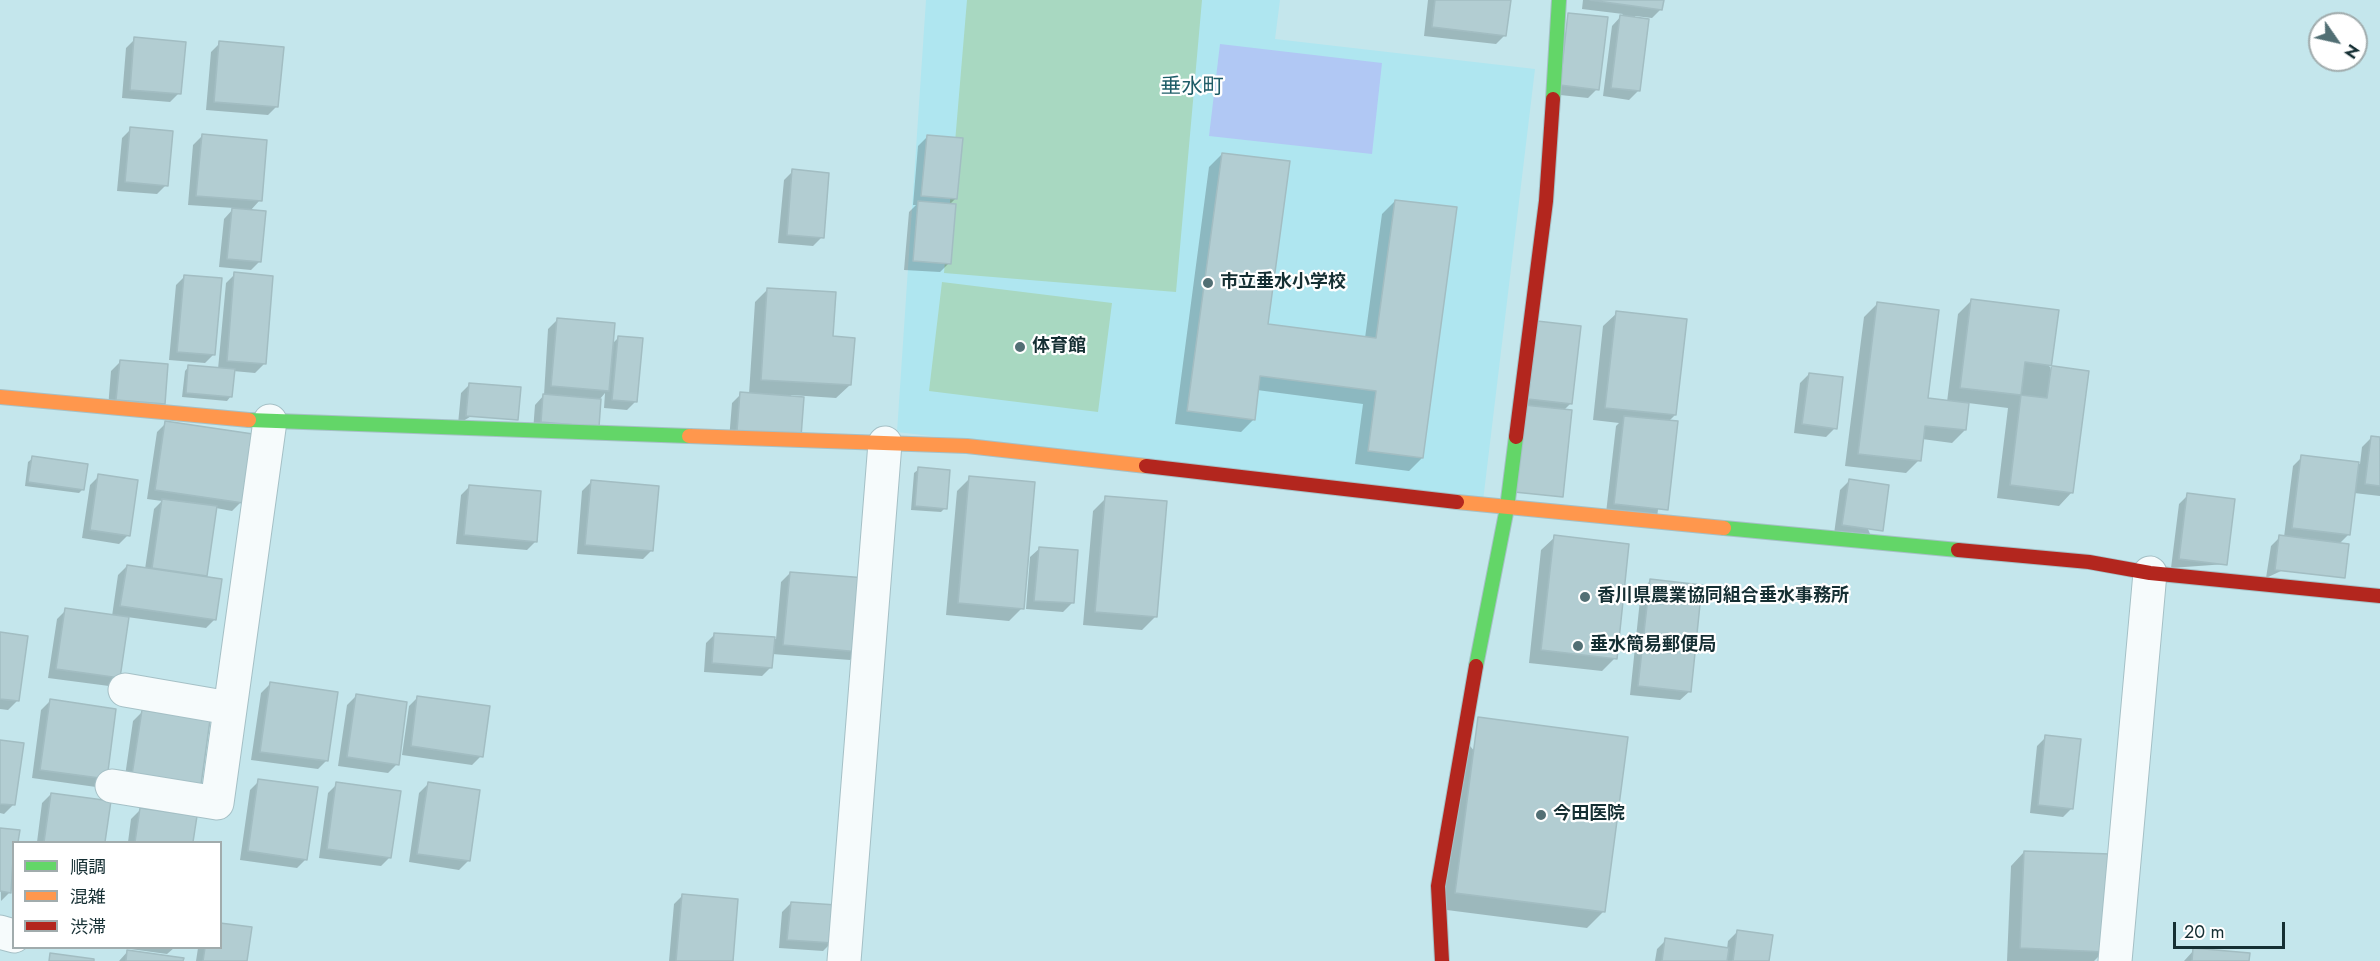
<!DOCTYPE html>
<html>
<head>
<meta charset="utf-8">
<style>
	body { margin:0 }
	#map { position:relative; width:2380px; height:961px; overflow:hidden; background:#c4e6ec; font-family:Jost,"Noto Sans JP",sans-serif }
	canvas { display:block }
	.legend { position:absolute; left:12px; top:841px; width:210px; height:108px; box-sizing:border-box; background:#fff; border:2px solid #a1acad; margin:0; padding:8px 10px; list-style:none; font-size:18px; color:#152f33 }
	.legend li { display:flex; align-items:center; gap:12px; height:30px }
	.legend b { width:30px; border:2px solid #a1acad }
	.north { position:absolute; left:2308px; top:12px; width:60px; height:60px; box-sizing:border-box; background:#fff; border:2px solid #a1acad; border-radius:50%; rotate:124deg; font-size:16px; font-weight:700; line-height:24px; text-align:center; color:#152f33 }
	.north::after { content:''; display:block; margin:auto; width:21px; height:27px; background:#526f74; clip-path:polygon(50% 0,100% 100%,50% 72%,0 100%) }
	.scale { position:absolute; left:2173px; top:922px; width:112px; height:27px; box-sizing:border-box; border:3px solid #152f33; border-top:0; padding-left:8px; font-size:18px; line-height:21px; white-space:nowrap; color:#152f33; -webkit-text-stroke:4px #fff; paint-order:stroke }
</style>
</head>
<body>
<div id="map">
<canvas width="2380" height="961"></canvas>
<ul class="legend">
<li><b style="height:8px;background:#63d668"></b>順調</li>
<li><b style="height:8px;background:#ff974d"></b>混雑</li>
<li><b style="height:8px;background:#b3261e"></b>渋滞</li>
</ul>
<div class="north">N</div>
<div class="scale">20 m</div>
</div>
<script>
const ctx = document.querySelector('canvas').getContext('2d');
ctx.lineJoin = 'round';
function fill(path, color) { ctx.fillStyle = color; ctx.fill(path, 'evenodd'); }
function trace(path, color, width, dash) { ctx.strokeStyle = color; ctx.lineWidth = width; ctx.lineCap = dash ? 'butt' : 'round'; ctx.setLineDash(dash || []); ctx.stroke(path); }
function drawText(font, color, halo, rows, align = 'center') {
  ctx.font = font + ' Jost,"Noto Sans JP",sans-serif'; ctx.lineWidth = 4.5; ctx.setLineDash([]); ctx.textBaseline = 'middle'; ctx.strokeStyle = halo; ctx.fillStyle = color; for (const [text, x, y, turn = 0] of rows) {
    ctx.save(); ctx.translate(x, y); ctx.rotate((+turn || 0) * Math.PI / 180); ctx.textAlign = isNaN(turn) ? turn : align; if (halo) ctx.strokeText(text, 0, 0); ctx.fillText(text, 0, 0); ctx.restore();
  }
}
fill(new Path2D(`
	M926,0h354l-5,39 260,30 -52,432 -586,-69z`), '#afe6f0');
fill(new Path2D(`
	M967,0h235l-26,292 -232,-19z
	M942,282l170,21 -14,109 -169,-21z`), '#a8d8c1');
fill(new Path2D(`
	M1220,44l162,19 -10,91 -163,-18z`), '#b1c8f4');
fill(new Path2D(`
	M1428,0h82l-5,35 -9,9 -72,-8z
	M1583,0h79l-1,9 -9,9 -17,-2 3,75 -9,9 -26,-4 9,-70 11,-12 -41,-5z
	M1560,23l37,66 -9,9 -37,-4z
	M135,39l44,54 -9,9 -48,-4 4,-50z
	M220,43l57,63 -9,9 -62,-5 5,-58z
	M131,129l35,56 -9,9 -40,-3 5,-53z
	M202,136l58,64 -10,11 10,50 -9,9 -32,-3 5,-48 10,-11 -46,-3 5,-60z
	M927,137l29,61 -7,7v58l-9,9 -36,-2 5,-58 7,-7h-3l5,-59z
	M1222,154l45,171 98,13 17,-124 13,-13 27,257 -13,13 -54,-7 8,-60 -106,-14 -3,29 -13,13 -66,-8 34,-257z
	M793,171l29,66 -9,9 -35,-3 6,-63z
	M235,274l29,90 -9,9 -22,-2 -2,25 -4,5 -45,-4 3,-26 4,-5 29,3 8,-86z
	M185,276l29,78 -9,9 -36,-3 7,-75z
	M768,289l63,49 19,47 -14,13 -45,-3v3l-62,42 3,-37 9,-9h8l6,-92z
	M1971,301l79,66 22,125 -13,14 -62,-8 11,-90 -40,-5 -3,27 -13,13 -30,-4 -3,21 -13,13 -61,-7 19,-149 13,-13 49,96 21,2 11,-88z
	M1617,313l58,102 -7,7 -11,96 -51,-5 10,-87 3,-3 -26,-3 10,-94z
	M557,320l55,24 6,-6 18,63 -9,9 -23,-2 1,-15 -5,6 -3,27 -64,5 2,-26 9,-10 4,-66z
	M1528,332l43,71 -7,7 -44,-2z
	M120,362l46,4 -58,42 3,-37z
	M1809,374l26,54 -9,9 -32,-4 6,-50z
	M470,384l49,4 -61,36 3,-31z
	M166,423l75,79 -9,9 -16,-3 -10,70 9,41 -9,9 -79,-11 -9,60 -9,9 -61,-8 9,-59 9,-9 46,6 6,-41 9,-9 18,3 9,-60 8,-8 -15,-2 10,-67z
	M2371,438l9,1v57l-26,-3 -6,42 -9,9 -73,34 5,-32 9,-9h4l9,-71 9,-9 58,7 2,-17z
	M33,458l50,31 -4,4 -54,-7 3,-24z
	M919,469l26,39 -4,4 -30,-2 3,-37z
	M99,476l29,59 -9,9 -37,-6 8,-53z
	M970,478l52,130 -13,13 -63,-6 11,-124z
	M1849,481l23,58 -38,-5 6,-44z
	M591,482l61,68 -9,9 -66,-5 5,-63z
	M470,486l66,55 -9,9 -71,-6 5,-49z
	M2188,495l38,69 -55,4 8,-64z
	M1106,498l49,119 -13,13 -59,-5 10,-114z
	M1555,537l60,121 -13,13 -73,-8 12,-113z
	M1040,548l32,55 -9,9 -37,-3 4,-52z
	M790,573l69,78 -9,9 -78,-6 -1,13 -9,9 -58,-4 2,-29 9,-9 61,5 5,-57z
	M1650,581l40,110 -10,9 -50,-5 11,-105z
	M0,633l17,68 -9,9 -8,-1z
	M270,684l57,76 -9,9 -67,-9 10,-67z
	M356,696l41,68 -9,9 -50,-7 9,-61z
	M418,697l63,59 -9,9 -70,-10 7,-49z
	M50,701l65,9 -19,77 -64,-9 9,-68z
	M142,712l49,81 -67,-10 9,-62z
	M1462,736l142,175 -17,17 -148,-19z
	M2046,737l26,71 -9,9 -33,-4 7,-67z
	M0,741l13,64 -9,9 -4,-1z
	M259,781l47,78 -9,9 -57,-8 10,-70z
	M337,784l53,73 -9,9 -62,-8 9,-65z
	M428,784l40,77 -9,9 -50,-8 10,-69z
	M51,794l59,8 -6,40h-67l5,-39z
	M140,810l55,7 -3,25h-64l3,-23z
	M0,829l18,3 -1,10h-3l-4,50 -9,9z
	M2024,852l80,99 -10,10h-87l4,-95z
	M683,895l48,66h-62l5,-57z
	M791,903l41,39 -9,9 -44,-3 3,-36z
	M1737,932l31,29h-113l2,-12 9,-9 61,9 1,-8z
	M123,948h51l-7,6z
	M198,948h22l26,13h-50z
	M2194,950l54,11h-64z
	M128,951l54,10h-63z`), '#0003');
const building = new Path2D(`
	M1435,0h76l-5,36 -74,-9z
	M1590,0h74l-2,10z
	M1568,13l40,4 -9,73 -39,-5z
	M1620,15l29,4 -9,72 -29,-3z
	M134,37l52,5 -5,52 -51,-4z
	M219,41l65,6 -6,60 -64,-5z
	M130,127l43,4 -5,55 -43,-4z
	M202,134l65,6 -5,61 -66,-5z
	M927,135l36,3 -6,61 -36,-3z
	M1222,153l68,8 -22,163 108,14 19,-138 62,7 -34,251 -55,-7 8,-60 -116,-15 -5,44 -68,-9z
	M792,169l37,4 -5,65 -37,-3z
	M918,201l38,3 -5,60 -38,-3z
	M232,208l34,3 -5,51 -34,-3z
	M234,272l39,4 -7,88 -39,-3z
	M184,275l38,3 -7,77 -38,-3z
	M767,288l69,4 -3,44 22,2 -4,47 -90,-5z
	M1971,299l88,11 -12,88 -87,-10z
	M1877,302l62,8 -11,88 41,5 -3,27 -41,-4 -4,35 -63,-7z
	M1616,311l71,8 -11,96 -71,-7z
	M557,318l58,5 -6,68 -58,-5z
	M1537,321l44,5 -9,78 -44,-5z
	M618,336l25,2 -6,64 -25,-2z
	M120,360l48,4 -3,40 -49,-4z
	M2025,362l64,9 -16,122 -63,-8z
	M188,365l47,4 -3,28 -46,-4z
	M1809,373l34,4 -6,52 -35,-5z
	M469,383l52,4 -3,33 -52,-4z
	M740,392l64,5 -3,40 -64,-6z
	M543,394l58,5 -2,28 -58,-5z
	M1524,405l48,5 -9,87 -49,-5z
	M1624,416l54,5 -10,89 -54,-6z
	M165,421l88,13 -10,69 -88,-13z
	M2371,436l9,1v49l-15,-2z
	M2301,455l58,7 -9,73 -58,-7z
	M32,456l56,8 -4,26 -56,-8z
	M918,467l32,3 -3,39 -32,-3z
	M98,474l40,6 -8,56 -40,-6z
	M969,476l66,6 -11,127 -66,-6z
	M1849,479l40,6 -6,46 -41,-6z
	M591,480l68,6 -6,65 -68,-6z
	M469,485l72,6 -4,51 -73,-7z
	M2187,493l48,6 -8,66 -48,-6z
	M1105,496l62,5 -10,116 -62,-5z
	M162,499l55,7 -10,70 -55,-8z
	M1554,535l75,9 -12,115 -76,-9z
	M2279,535l70,9 -4,34 -70,-8z
	M1039,547l39,3 -4,53 -40,-2z
	M127,565l95,14 -6,41 -96,-14z
	M790,572l76,6 -6,74 -77,-7z
	M1650,579l52,6 -11,107 -53,-6z
	M65,608l64,9 -9,61 -64,-9z
	M0,632l28,4 -9,65 -19,-2z
	M714,633l61,4 -3,31 -60,-5z
	M270,682l68,10 -10,69 -68,-9z
	M356,694l51,8 -8,63 -52,-8z
	M417,696l73,10 -7,51 -72,-11z
	M50,699l66,10 -9,70 -67,-9z
	M142,710l68,10 -9,65 -69,-10z
	M1478,717l150,20 -23,175 -150,-19z
	M2045,735l36,4 -8,70 -35,-4z
	M0,740l24,3 -9,62 -15,-1z
	M258,779l60,8 -11,73 -59,-9z
	M336,782l65,9 -10,67 -64,-9z
	M428,782l52,8 -10,71 -53,-7z
	M51,793l60,8 -6,41h-61z
	M140,808l57,8 -4,26h-58z
	M0,828l20,2 -2,12h-4l-3,51 -11,-2z
	M2024,851l86,3 -5,98 -85,-4z
	M682,894l56,5 -5,62h-57z
	M791,902l46,3 -4,38 -46,-3z
	M220,923l32,4 -5,34h-44l2,-13h15z
	M1737,930l36,5 -4,26h-36z
	M1665,938l64,10 -2,13h-65z
	M2193,948l57,5 -1,8h-57z
	M127,950l57,8 -1,3h-57z
	M50,953l44,6v2h-45z`);
fill(building, '#b2cdd2');
trace(building, '#a2bdc2', 1.5);
const street = new Path2D(`
	M125,690l104,18
	M112,786l105,17 53,-382
	M0,932l14,4
	M844,961l41,-518
	M2115,961l35,-388`);
const fast = new Path2D(`
	M1553,99l6,-99
	M249,420l440,16
	M1724,528l234,22
	M1476,666l31,-158 9,-71`);
const slow = new Path2D(`
	M0,397l249,23
	M689,436l278,10 179,20
	M1457,502l267,26`);
const jam = new Path2D(`
	M1516,437l30,-236 7,-102
	M1146,466l311,36
	M1958,550l131,12 61,11 230,23
	M1442,961l-4,-75 38,-220`);
trace(street, '#a5c0c6', 35);
trace(fast, '#a5c0c6', 16);
trace(slow, '#a5c0c6', 16);
trace(jam, '#a5c0c6', 16);
trace(street, '#f6fbfc', 33);
trace(fast, '#63d668', 14);
trace(slow, '#ff974d', 14);
trace(jam, '#b3261e', 14);
for (const [x, y, r, color] of [
	[1208,283,6,"#526f74"],
	[1020,347,6,"#526f74"],
	[1585,597,6,"#526f74"],
	[1578,646,6,"#526f74"],
	[1541,815,6,"#526f74"]
]) { const dot = new Path2D(); dot.arc(x, y, r, 0, 2 * Math.PI); ctx.fillStyle = color; ctx.fill(dot); trace(dot, '#fff', 2); }
drawText('bold 18px', '#152f33', '#fff', [
	["市立垂水小学校",1220,283],
	["体育館",1032,347],
	["香川県農業協同組合垂水事務所",1597,597],
	["垂水簡易郵便局",1590,646],
	["今田医院",1553,815]
], 'left');
drawText('21px', '#1f5d68', '#fff', [
	["垂水町",1192,88]
]);
</script>
</body>
</html>
